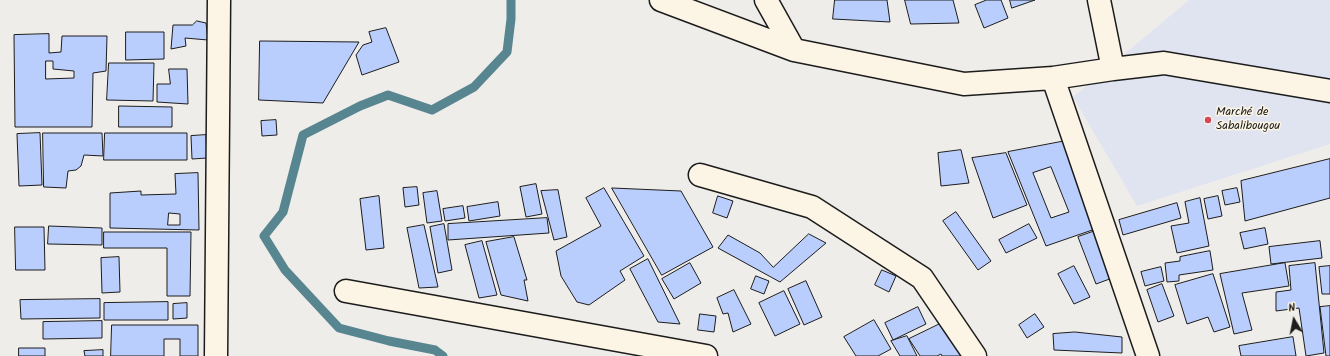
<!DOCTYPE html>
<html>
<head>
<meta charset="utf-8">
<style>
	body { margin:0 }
	#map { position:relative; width:1330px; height:356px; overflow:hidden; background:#efedea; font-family:Kalam,sans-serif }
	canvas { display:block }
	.north { position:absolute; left:1274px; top:300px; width:40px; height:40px; -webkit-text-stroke:3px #fcf5e5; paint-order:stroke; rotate:350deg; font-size:11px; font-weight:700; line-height:16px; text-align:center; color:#1c1c1c }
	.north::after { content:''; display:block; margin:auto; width:14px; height:18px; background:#1c1c1c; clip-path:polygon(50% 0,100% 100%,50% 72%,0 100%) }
</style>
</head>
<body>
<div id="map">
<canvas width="1330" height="356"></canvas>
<div class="north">N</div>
</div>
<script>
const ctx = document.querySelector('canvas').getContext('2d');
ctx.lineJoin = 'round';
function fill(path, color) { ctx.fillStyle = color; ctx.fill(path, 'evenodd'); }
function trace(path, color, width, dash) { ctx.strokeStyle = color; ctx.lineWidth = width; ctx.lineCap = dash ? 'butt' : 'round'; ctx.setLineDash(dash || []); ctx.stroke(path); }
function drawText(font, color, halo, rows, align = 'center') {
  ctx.font = font + ' Kalam,sans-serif'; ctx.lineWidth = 3; ctx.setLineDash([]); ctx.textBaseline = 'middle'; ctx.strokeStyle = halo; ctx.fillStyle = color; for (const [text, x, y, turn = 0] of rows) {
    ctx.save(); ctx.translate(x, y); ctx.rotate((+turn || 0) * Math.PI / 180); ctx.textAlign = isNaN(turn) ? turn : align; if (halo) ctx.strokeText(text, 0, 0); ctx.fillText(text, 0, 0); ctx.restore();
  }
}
fill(new Path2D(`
	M1189,0h141v144l-193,62 -64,-109z`), '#dfe4f0');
trace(new Path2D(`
	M443,356l-8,-6 -46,-9 -50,-13 -54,-58 -21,-34 19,-24 20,-77 57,-29 28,-11 44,15 42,-23 33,-35 4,-33v-19`), '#578590', 9);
const building = new Path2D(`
	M835,0h52l3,22 -57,-3z
	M905,0h48l6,23 -48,1z
	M987,0h14l7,18 -24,10 -9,-23z
	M1010,0h25l-23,8z
	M197,21l9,2 2,17 -23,-2 1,8 -15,3 2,-24h19z
	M386,28l13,34 -37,13 -6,-20 7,-10 9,-3 -3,-10z
	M126,32h38v27l-38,1z
	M49,34v19l12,-1 1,-16h45l-1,35 -13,2 -1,54h-77l-1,-92zM46,61h7v8l21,2v7l-28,1z
	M260,41l99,1 -36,61 -64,-3z
	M109,63h45l-1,38 -46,-1z
	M169,69h18l1,35 -31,-2v-18h13z
	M119,106l53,1v20h-53z
	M276,120l1,15 -15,1 -1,-15z
	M40,133l2,52 -23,1 -2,-52z
	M43,133h59l1,23 -19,-1 -3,11 -5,4 -8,1 -2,17 -22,-1z
	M105,133h82v27h-83z
	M206,135l1,23 -15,1 -1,-23z
	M1071,140l30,87 -55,19 -38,-94zM1051,167l18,45 -18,6 -18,-45z
	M961,150l8,33 -28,3 -3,-33z
	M1006,153l21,52 -34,13 -21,-60z
	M1330,159v39l-85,23 -4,-40z
	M198,173l1,57 -89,-2v-35l31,-2v4l35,-1 -1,-20zM169,213l11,1v11h-12z
	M536,184l6,30 -16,3 -6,-30z
	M417,187l2,18 -14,2 -2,-19z
	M604,188l40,68 -24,15 5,9 -36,25 -12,-3 -16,-26 -5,-25 45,-25 -15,-28z
	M612,188l69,3 32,56 -51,28z
	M1237,188l3,14 -15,3 -3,-14z
	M558,190l9,47 -13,3 -13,-49z
	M437,191l5,30 -15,2 -4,-30z
	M379,196l5,52 -18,2 -6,-51z
	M718,196l15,5 -6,17 -14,-5z
	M1218,196l4,20 -14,3 -4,-20z
	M1200,198l9,48 -32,7 -6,-27 18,-3 -4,-21z
	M498,202l2,14 -31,5 -2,-14z
	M1177,203l4,15 -58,17 -4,-15z
	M463,206l2,12 -20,3 -2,-12z
	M956,212l35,49 -13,9 -35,-49z
	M547,218l2,15 -101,7v-16z
	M444,224l8,46 -14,3 -8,-46z
	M1029,224l8,14 -31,15 -7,-13z
	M424,225l14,62 -19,1 -12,-60z
	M49,226l53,2v17l-54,-1z
	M15,227h29l1,43h-29z
	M1265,228l3,16 -24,5 -4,-16z
	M1098,230l17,47 -19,7 -18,-47z
	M104,232h87l-1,64h-23v-48h-63z
	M809,234l17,9 -46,39 -62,-34 10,-13 32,18 13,14z
	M514,237l13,43h-3l4,21 -27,-6 -15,-53z
	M482,241l15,54 -18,3 -14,-53z
	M1320,241l2,17 -51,6 -2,-17z
	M1210,251l3,19 -34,5v6l-12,1 -2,-19 15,-2v-4z
	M119,257l1,35 -18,1 -1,-35z
	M648,259l32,65 -22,-2 -28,-53z
	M690,263l11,20 -27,16 -12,-20z
	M1285,263l4,23 -47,7 10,37 -18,4 -14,-60z
	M1315,263l9,90 -18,3 -7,-48 -23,3v-19l15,-2 -2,-24z
	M1074,266l16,31 -16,7 -16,-30z
	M1330,266v28h-8l-3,-27z
	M1161,267l3,14 -19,5 -4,-14z
	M882,270l14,6 -7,16 -14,-7z
	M1213,274l17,53 -16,5 -6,-15 -21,7 -12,-39z
	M756,276l13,5 -5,13 -13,-5z
	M806,281l16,36 -18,8 -16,-36z
	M1162,284l12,32 -16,6 -11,-32z
	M734,290l17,34 -18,8 -5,-19 -5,1 -6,-16z
	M784,291l16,33 -25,12 -16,-33z
	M100,299v19l-79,1 -1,-19z
	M168,302v18h-64v-17z
	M187,303v15l-14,1v-15z
	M1330,306v50h-4l-6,-49z
	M918,307l8,17 -33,16 -8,-17z
	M700,314l16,2 -2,16 -16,-2z
	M1035,314l9,13 -17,11 -8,-13z
	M874,320l17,29 -13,7h-22l-12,-19z
	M102,321v17l-59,1v-17z
	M942,323l20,33h-20l-1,-2 -4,2h-17l-11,-17z
	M112,325h86v31h-18v-17h-16v17h-53z
	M1075,332l47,5v16l-68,-3 -1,-16z
	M907,336l10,20h-17l-9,-15z
	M1293,337l3,19h-55l-2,-10z
	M19,348h26v8h-26z
	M103,350v6h-18l-1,-5z`);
fill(building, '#bacefe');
trace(building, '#1c1c1c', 1);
const minor = new Path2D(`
	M661,0l133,50 170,34 89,-6 60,-9 51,-6 166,28
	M766,0l28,50
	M1099,0l14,69
	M1053,78l95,278
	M700,175l112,32 110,71 53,78
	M346,291l360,65
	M216,356l3,-356`);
trace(minor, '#1c1c1c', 25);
trace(minor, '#fcf5e5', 22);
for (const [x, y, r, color] of [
	[1208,120,4,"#d1495b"]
]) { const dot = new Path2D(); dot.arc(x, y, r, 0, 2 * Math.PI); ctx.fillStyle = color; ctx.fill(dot); trace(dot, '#fcf5e5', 1.5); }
drawText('12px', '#1c1c1c', '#fcf5e5', [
	["Marché de",1216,113],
	["Sabalibougou",1216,127]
], 'left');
</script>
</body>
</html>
